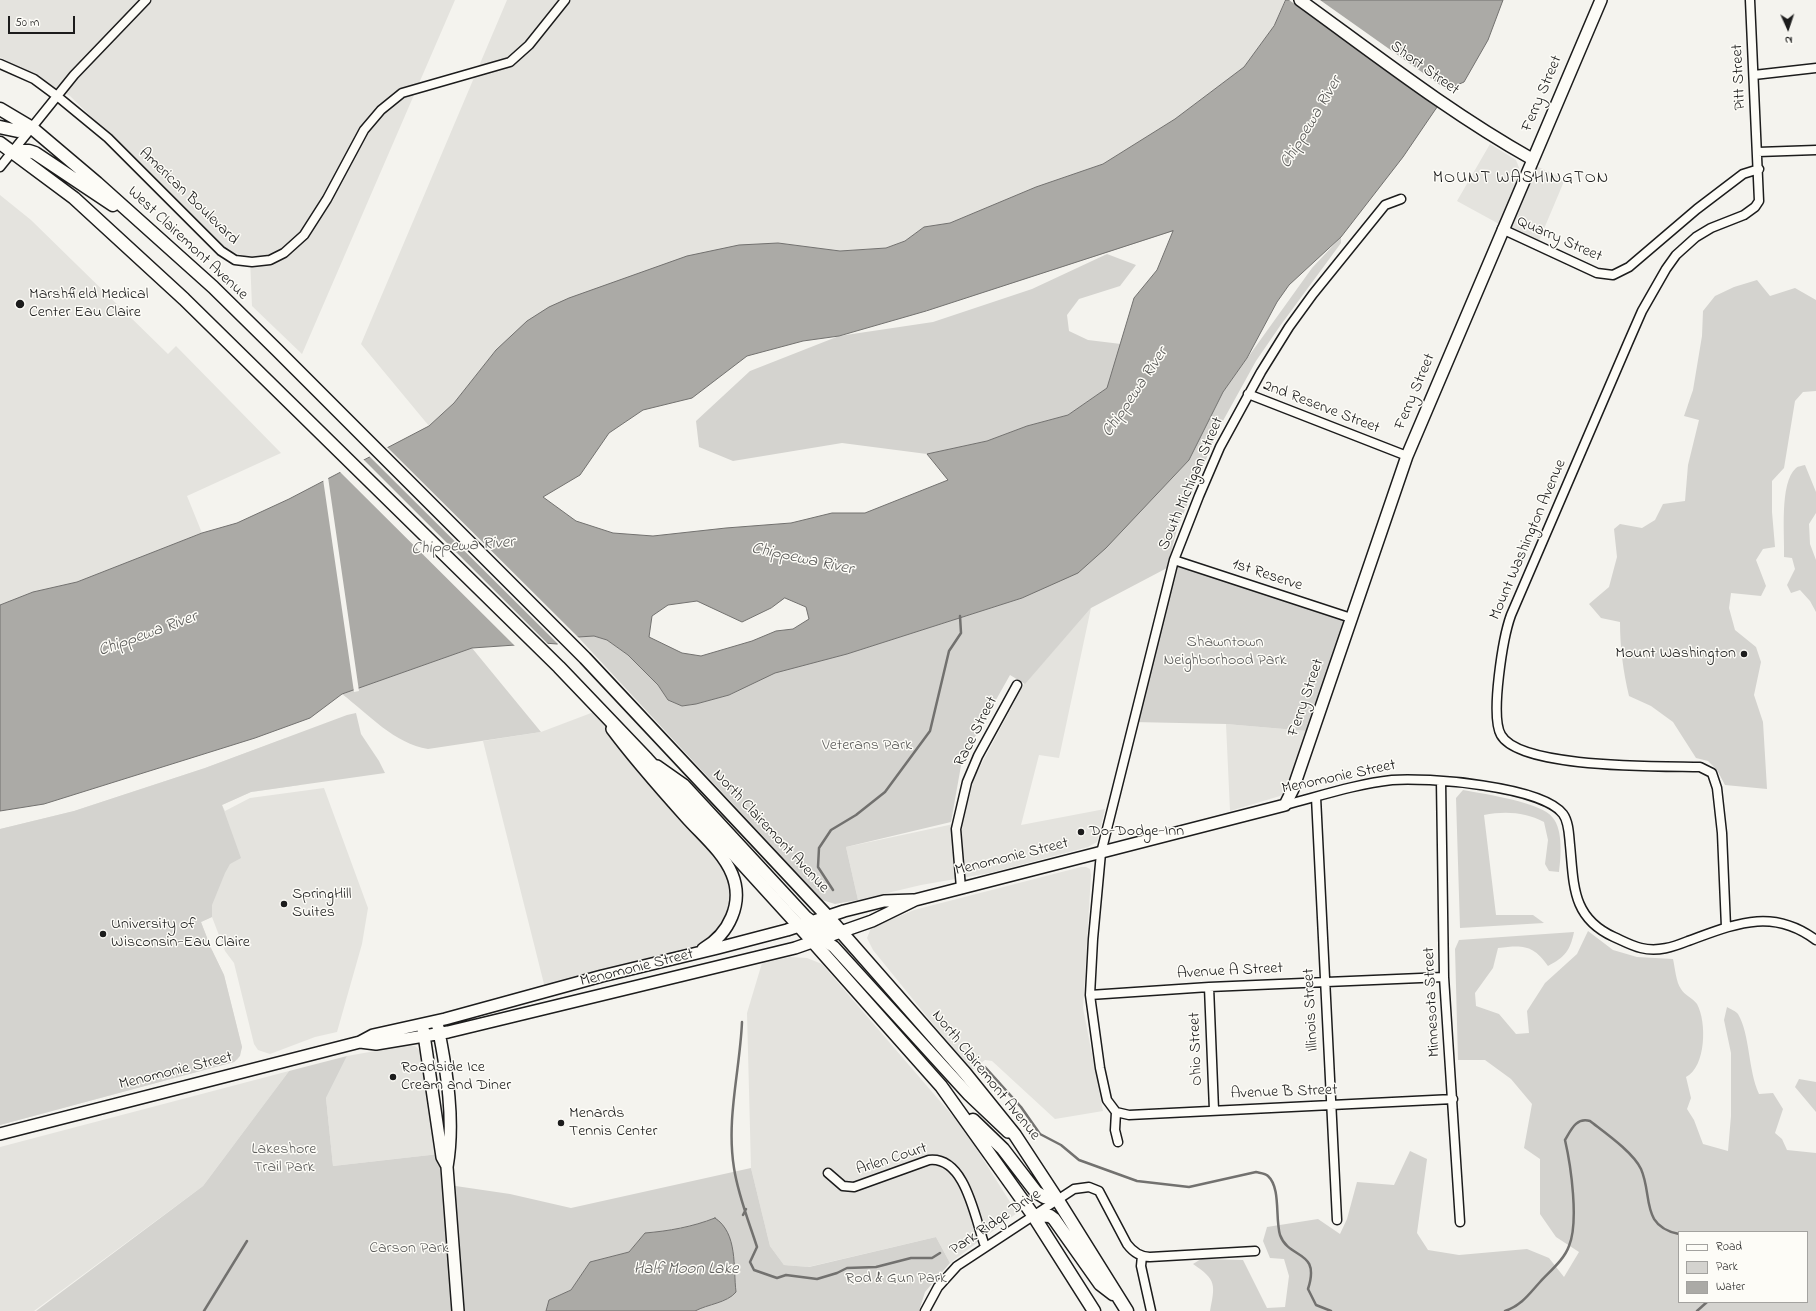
<!DOCTYPE html>
<html>
<head>
<meta charset="utf-8">
<style>
	body { margin:0 }
	#map { position:relative; width:1816px; height:1311px; overflow:hidden; background:#f4f3ee; font-family:"Indie Flower",sans-serif }
	canvas { display:block }
	.legend { position:absolute; left:1678px; top:1231px; width:130px; height:72px; box-sizing:border-box; background:#fdfcf7; border:1px solid #a3a29f; margin:0; padding:5px 7px; list-style:none; font-size:12px; color:#1c1c1c }
	.legend li { display:flex; align-items:center; gap:8px; height:20px }
	.legend b { width:20px; border:1px solid #a3a29f }
	.north { position:absolute; left:1768px; top:8px; width:40px; height:40px; -webkit-text-stroke:3px #fdfcf7; paint-order:stroke; rotate:177deg; font-size:11px; font-weight:700; line-height:16px; text-align:center; color:#1c1c1c }
	.north::after { content:''; display:block; margin:auto; width:14px; height:18px; background:#1c1c1c; clip-path:polygon(50% 0,100% 100%,50% 72%,0 100%) }
	.scale { position:absolute; left:8px; top:16px; width:67px; height:18px; box-sizing:border-box; border:2px solid #1c1c1c; border-top:0; padding-left:5px; font-size:12px; line-height:14px; white-space:nowrap; color:#1c1c1c; -webkit-text-stroke:3px #fdfcf7; paint-order:stroke }
</style>
</head>
<body>
<div id="map">
<canvas width="1816" height="1311"></canvas>
<ul class="legend">
<li><b style="height:5px;background:#fdfcf7"></b>Road</li>
<li><b style="height:11px;background:#d4d3cf"></b>Park</li>
<li><b style="height:11px;background:#abaaa6"></b>Water</li>
</ul>
<div class="north">N</div>
<div class="scale">50 m</div>
</div>
<script>
const ctx = document.querySelector('canvas').getContext('2d');
ctx.lineJoin = 'round';
function fill(path, color) { ctx.fillStyle = color; ctx.fill(path, 'evenodd'); }
function trace(path, color, width, dash) { ctx.strokeStyle = color; ctx.lineWidth = width; ctx.lineCap = dash ? 'butt' : 'round'; ctx.setLineDash(dash || []); ctx.stroke(path); }
function drawText(font, color, halo, rows, align = 'center') {
  ctx.font = font + ' "Indie Flower",sans-serif'; ctx.lineWidth = 3; ctx.setLineDash([]); ctx.textBaseline = 'middle'; ctx.strokeStyle = halo; ctx.fillStyle = color; for (const [text, x, y, turn = 0] of rows) {
    ctx.save(); ctx.translate(x, y); ctx.rotate((+turn || 0) * Math.PI / 180); ctx.textAlign = isNaN(turn) ? turn : align; if (halo) ctx.strokeText(text, 0, 0); ctx.fillText(text, 0, 0); ctx.restore();
  }
}
fill(new Path2D(`
	M0,0h455l-153,354 -50,-48 -2,-48 -23,-8 -157,-154 -70,-39z
	M507,0h779l-12,26 -30,41 -69,52 -72,45 -67,23 -86,36 -26,4 -19,14 -19,7 -46,3 -62,-8 -282,107 -42,53 -25,23 -68,-82z
	M1490,144l26,16 4,10v4l-21,50 -42,-23z
	M1536,166l29,13 -27,64 -27,-14v-3z
	M0,195l31,25 137,134 8,-8 105,107 -94,43 15,37 -125,49 -44,10 -33,13z
	M1091,608l-32,150 -20,-3 -18,70 84,-16 -8,33 -9,5 -98,26 -69,12 -63,15 -12,-53 117,-25 11,-44 50,-94z
	M599,710l130,157 5,44 -28,36 -160,45 -63,-251 58,-9z
	M1226,724l81,7 -21,61 -6,4 -50,15z
	M286,738l14,47 -49,7 -29,13 3,6 25,-13 74,-10 44,120 -6,36 -25,88 -22,5 -45,17 -12,-4 -4,-6 -20,-81 -9,-12 -13,-34 -11,5 10,26 13,27 18,72 -4,12 -4,3 -234,63v-296l74,-18 131,-43z
	M1081,867h5l4,2 1,6 -8,133 20,103 -48,8 -63,-58 -7,-1 -14,11 -98,-121 -6,-12 4,-10 43,-18z
	M790,957l17,1 15,6 142,165 53,84 -67,50 -14,-26 -128,30 -24,-2 -14,-19 -19,-78 -4,-155 15,-50z
	M409,1045l6,1 8,7 16,101 -106,12 -7,-68 21,-42z
	M289,1071l-86,115 -169,125h-34v-164z`), '#e4e3de');
fill(new Path2D(`
	M1341,237v6l-61,83 -24,35 -37,67 -42,101 -10,39 -76,40 -66,76 -15,-9 -48,85 -11,62 -105,25 12,53 -23,4 -13,-4 -244,-263 16,-1 13,4 21,15 30,30 10,15 14,6 14,-2 33,-9 45,-22 73,-19 175,-56 117,-86 50,-52 34,-68 89,-124z
	M1107,254l29,11 -16,21 -41,13 -12,16 2,16 19,9 33,4 -14,44 -39,27 -41,11 -40,15 -60,13 -85,-11 -109,18 -34,-14 -3,-26 54,-50 89,-35 94,-14 99,-33z
	M1757,280l13,16 25,-8 21,12v91l-13,1 -8,9 -11,67 -12,13v31l3,35 -12,2 -7,11 10,26 -5,10 -30,-3 -2,15 6,22 21,17 5,15 -7,33 9,27 4,67 -42,-4 -8,-15 -9,-9 -12,-3 -23,-36 -22,-16 -22,-10c-6,-25 -9,-49 -9,-74l-19,-4 -12,-14 20,-17 8,-30 -3,-28 6,-5 22,4 13,-8 8,-16 22,-3 3,-36 11,-45 -15,-4 9,-26 9,-54 1,-25 12,-15 19,-9z
	M1805,465l11,27v21l-7,11 1,20 6,16v52l-6,-11 -10,-11 -9,3 -4,-8 8,-16 -3,-11 -8,-1c1,-21 -5,-74 12,-89 2,-2 6,-2 9,-3z
	M1174,560l177,58 -39,117 -5,-4 -81,-7 -92,-2z
	M472,648l69,84 -113,17c-33,-5 -60,-35 -86,-55z
	M356,713l5,21 18,27 6,12 -134,19 -29,13 19,53 -11,6 -5,9 -13,32v12l-11,5 10,26 13,27 18,72 -2,9 -6,6 -234,63v-296l74,-18 131,-43 142,-53z
	M1463,790c21,4 79,12 90,28 10,12 8,39 6,54l-10,-1 -4,-7 3,-24 -4,-18c-19,-10 -39,-11 -60,-7l12,100h37l11,8 -84,5 -4,-130z
	M1588,931l25,19 24,7 36,2c2,9 3,23 8,30 3,6 12,9 16,15 10,18 9,63 -11,73l5,21 -4,11 7,11 9,24 25,7 3,-35v-63l-7,-33 3,-13c3,2 9,4 11,7 12,20 10,56 21,80l14,-1 10,16 -8,24 7,6 5,11 29,3v158h-606c5,-26 7,-31 -17,-47l8,-5 42,1 24,48 18,-1 4,-31 -5,-17 -14,-1 -7,-17 4,-14 51,-8 22,15 7,-15 10,-37 37,3 16,-34 17,8 -10,74 11,17 31,5 68,-6 22,9 15,19 15,-25 -23,-15 -16,-23v-55l-16,-11 8,-44 -21,-25 -26,-19h-27l-3,-111 4,-9 115,-8c-4,19 -9,25 -26,34 -15,-22 -26,-21 -50,-18l-5,20 -18,25 1,13 23,8 17,20 13,-1 -2,-22 18,-28 32,-29zM1679,1232h128v70h-128z
	M347,1056l-21,42 7,68 106,-12 3,30 68,10 61,14 180,-40 19,78 14,19 25,2 127,-30 14,26 -25,29 -6,19h-224c13,-7 32,-8 41,-19l-2,-17 -19,-57c-23,9 -46,13 -70,15l-16,19 -39,10 -19,28 -22,10 -3,11h-510l167,-125 86,-115z
	M1799,1079l17,3v30l-21,-25z`), '#d4d3cf');
const water = new Path2D(`
	M1286,0h217l-15,40 -24,42 -14,6 -47,69 -62,80 -52,48 -12,17 -30,56 -24,34 -34,68 -83,88 -28,25 -56,25 -175,56 -72,19 -46,22 -33,9 -14,2 -14,-6 -10,-15 -30,-30 -21,-15 -13,-4 -16,1 -21,7 -13,-1 -72,5 -130,46 -32,24 -55,20 -211,66 -44,7v-206l33,-13 44,-10 125,-49 35,-10 52,-24 140,-73 25,-23 42,-53 31,-29 22,-14 20,-9 118,-42 52,-11 39,-2 62,8 46,-3 19,-7 19,-14 26,-4 86,-36 67,-23 72,-45 69,-52 30,-41zM1173,231l-16,39 -23,28 -27,90 -39,27 -41,11 -40,15 -60,13 21,26 -83,33h-33l-41,10 -65,5 -73,8 -40,-3 -37,-12 -33,-24 37,-22 29,-42 34,-23 49,-12 55,-42 56,-15 36,-5 87,-25zM785,598l21,9 3,12 -16,10 -17,2 -24,10 -51,15 -19,-3 -33,-16 3,-21 16,-11 29,-4 45,21 29,-14z
	M715,1218c23,15 18,49 21,74 -9,11 -28,12 -41,19h-149l3,-11 22,-10 19,-28 39,-10 16,-19c24,-2 47,-6 70,-15z`);
fill(water, '#abaaa6');
trace(water, '#72716f', 1);
fill(new Path2D(`
	M1289,0h31l130,92 -11,15z
	M386,446l194,193 -21,6 -191,-190z
	M362,458l187,187 -33,2 -177,-176z
	M328,477l31,214 -5,1 -31,-213z`), '#f4f3ee');
trace(new Path2D(`
	M833,890l-15,-23 1,-19 12,-18 25,-15 29,-23 45,-61 19,-80 12,-18 -1,-17
	M742,1022c-2,48 -16,97 -8,146 4,27 15,54 23,79l-7,15 4,8 23,8 9,-3 31,4 20,-6 10,-5 29,-1 35,-9h21l8,-5
	M985,1067l36,40 19,27 21,11 18,15 58,21 52,6 67,-15c4,1 9,1 12,4 13,12 7,42 12,59 9,25 41,14 28,54l8,16 15,6
	M743,1215l3,-6
	M204,1311l43,-70
	M1505,1311c16,-5 25,-18 35,-29 10,-11 24,-22 29,-36 10,-24 2,-80 -4,-106 6,-10 11,-23 25,-19 14,11 43,31 51,48 12,27 -1,57 38,65
	M1697,1311l10,-9`), '#72716f', 2.5);
const street = new Path2D(`
	M0,64l34,15 23,17 51,42 113,113 14,9 17,2 18,-2 14,-7 20,-18 23,-36 37,-69 17,-20 21,-17 108,-31 19,-17 36,-45
	M1754,75l62,-7
	M1758,152l58,-2
	M0,167l74,-92 72,-75
	M1502,229l95,44 16,2 16,-8 68,-58 46,-35 16,-5
	M1248,394l159,62
	M1174,560l177,58
	M1441,781l3,196 16,245
	M1316,797l21,423
	M1285,805c35,-9 71,-21 107,-25 34,-3 150,6 171,34 6,8 6,22 7,31 4,41 2,73 44,92 9,4 18,9 27,11 17,4 32,-1 47,-7 47,-17 84,-34 128,-1
	M961,888l-5,-59 11,-47 11,-26 39,-71
	M1726,927l-4,-94 -5,-45 -5,-15 -12,-6c-38,-1 -180,2 -199,-32 -11,-19 2,-98 10,-120l117,-272 14,-32 24,-42 10,-14 20,-18 15,-9 33,-13 11,-8 4,-6 -9,-201
	M1209,987l5,123
	M1090,995l119,-8 235,-10
	M1116,1112l13,3 324,-16
	M1118,1142l-3,-12 1,-18 -9,-12 -7,-32 -10,-73 3,-56 8,-86 73,-293 25,-64 21,-49 41,-75 28,-45 24,-33 72,-89 16,-6
	M828,1173l15,13 11,1 75,-27c37,-4 46,60 56,86
	M1142,1256l-1,10 10,45
	M925,1311l13,-24 19,-21 117,-77 15,-2 10,4 28,53c6,8 13,13 23,13l105,-6`);
const secondary = new Path2D(`
	M1300,0c76,55 150,113 232,159
	M612,729c23,31 48,59 74,88 16,18 37,35 46,57 12,29 -3,60 -29,75
	M657,766l27,19 122,132 12,9 23,6
	M800,926l17,9 17,12 135,148 39,37
	M438,1027c9,45 17,94 9,140l11,144
	M423,1028l19,129 5,9
	M360,1042l16,2 72,-12 347,-84 77,-27 43,-21 370,-95 8,-16 114,-333 194,-456
	M0,1134l360,-92 13,-7 72,-16 157,-43 116,-28 69,-18 57,-19 40,-10 29,-1`);
const primary = new Path2D(`
	M0,109l32,19 65,55 116,104 64,63 308,308 243,259 137,156 50,62 42,64 70,112
	M0,127l18,4 14,-3
	M0,143l74,55 110,101 375,368 88,92 152,167 142,160 92,129 61,96
	M12,151h17l6,2 78,52
	M973,1120l30,29 33,43 8,5 13,2
	M1033,1215l17,1 4,3 46,65 13,10`);
trace(street, '#1c1c1c', 11);
trace(secondary, '#1c1c1c', 14);
trace(primary, '#1c1c1c', 15);
trace(street, '#fdfcf7', 8);
trace(secondary, '#fdfcf7', 11);
trace(primary, '#fdfcf7', 12);
for (const [x, y, r, color] of [
	[20,304,5,"#1c1c1c"],
	[1744,654,4,"#1c1c1c"],
	[1081,832,4,"#1c1c1c"],
	[284,904,4,"#1c1c1c"],
	[103,934,4,"#1c1c1c"],
	[393,1077,4,"#1c1c1c"],
	[561,1123,4,"#1c1c1c"]
]) { const dot = new Path2D(); dot.arc(x, y, r, 0, 2 * Math.PI); ctx.fillStyle = color; ctx.fill(dot); trace(dot, '#fdfcf7', 1.5); }
drawText('16px', '#1c1c1c', '#fdfcf7', [
	["Short Street",1424,69,36],
	["Pitt Street",1740,77,-93],
	["Ferry Street",1543,94,-67],
	["American Boulevard",188,197,44],
	["Quarry Street",1559,240,24],
	["West Clairemont Avenue",187,244,43],
	["Ferry Street",1416,392,-67],
	["2nd Reserve Street",1321,408,21],
	["South Michigan Street",1192,484,-67],
	["Mount Washington Avenue",1529,540,-67],
	["1st Reserve",1267,576,18],
	["Ferry Street",1307,698,-71],
	["Race Street",977,732,-63],
	["Menomonie Street",1339,778,-12],
	["North Clairemont Avenue",770,832,47],
	["Menomonie Street",1012,858,-14],
	["Menomonie Street",637,969,-14],
	["Avenue A Street",1230,972,-3],
	["Minnesota Street",1433,1002,-93],
	["Illinois Street",1312,1010,-93],
	["Ohio Street",1197,1049,-92],
	["Menomonie Street",176,1072,-14],
	["North Clairemont Avenue",985,1076,51],
	["Avenue B Street",1284,1093,-2],
	["Arlen Court",892,1160,-18],
	["Park Ridge Drive",996,1223,-34]
]);
drawText('16px', '#1c1c1c', '#fdfcf7', [
	["Marshfield Medical",29,295],
	["Center Eau Claire",29,313],
	["Mount Washington",1736,654,"right"],
	["Do-Dodge-Inn",1089,832],
	["SpringHill",292,895],
	["Suites",292,913],
	["University of",111,925],
	["Wisconsin-Eau Claire",111,943],
	["Roadside Ice",401,1068],
	["Cream and Diner",401,1086],
	["Menards",569,1114],
	["Tennis Center",569,1132]
], 'left');
drawText('16px', '#5c5c5b', '#fdfcf7', [
	["Shawntown",1225,643],
	["Neighborhood Park",1225,661],
	["Veterans Park",867,746],
	["Lakeshore",284,1150],
	["Trail Park",284,1168],
	["Carson Park",409,1249],
	["Rod & Gun Park",896,1279]
]);
drawText('italic 17px', '#5c5c5a', '#fdfcf7', [
	["Chippewa River",1312,123,-59],
	["Chippewa River",1136,393,-56],
	["Chippewa River",463,547,-4],
	["Chippewa River",802,560,12],
	["Chippewa River",148,635,-20],
	["Half Moon Lake",686,1270]
]);
ctx.letterSpacing = '1px';
drawText('17px', '#1c1c1c', '#fdfcf7', [
	["MOUNT WASHINGTON",1521,179]
]);
ctx.letterSpacing = '0px';
</script>
</body>
</html>
